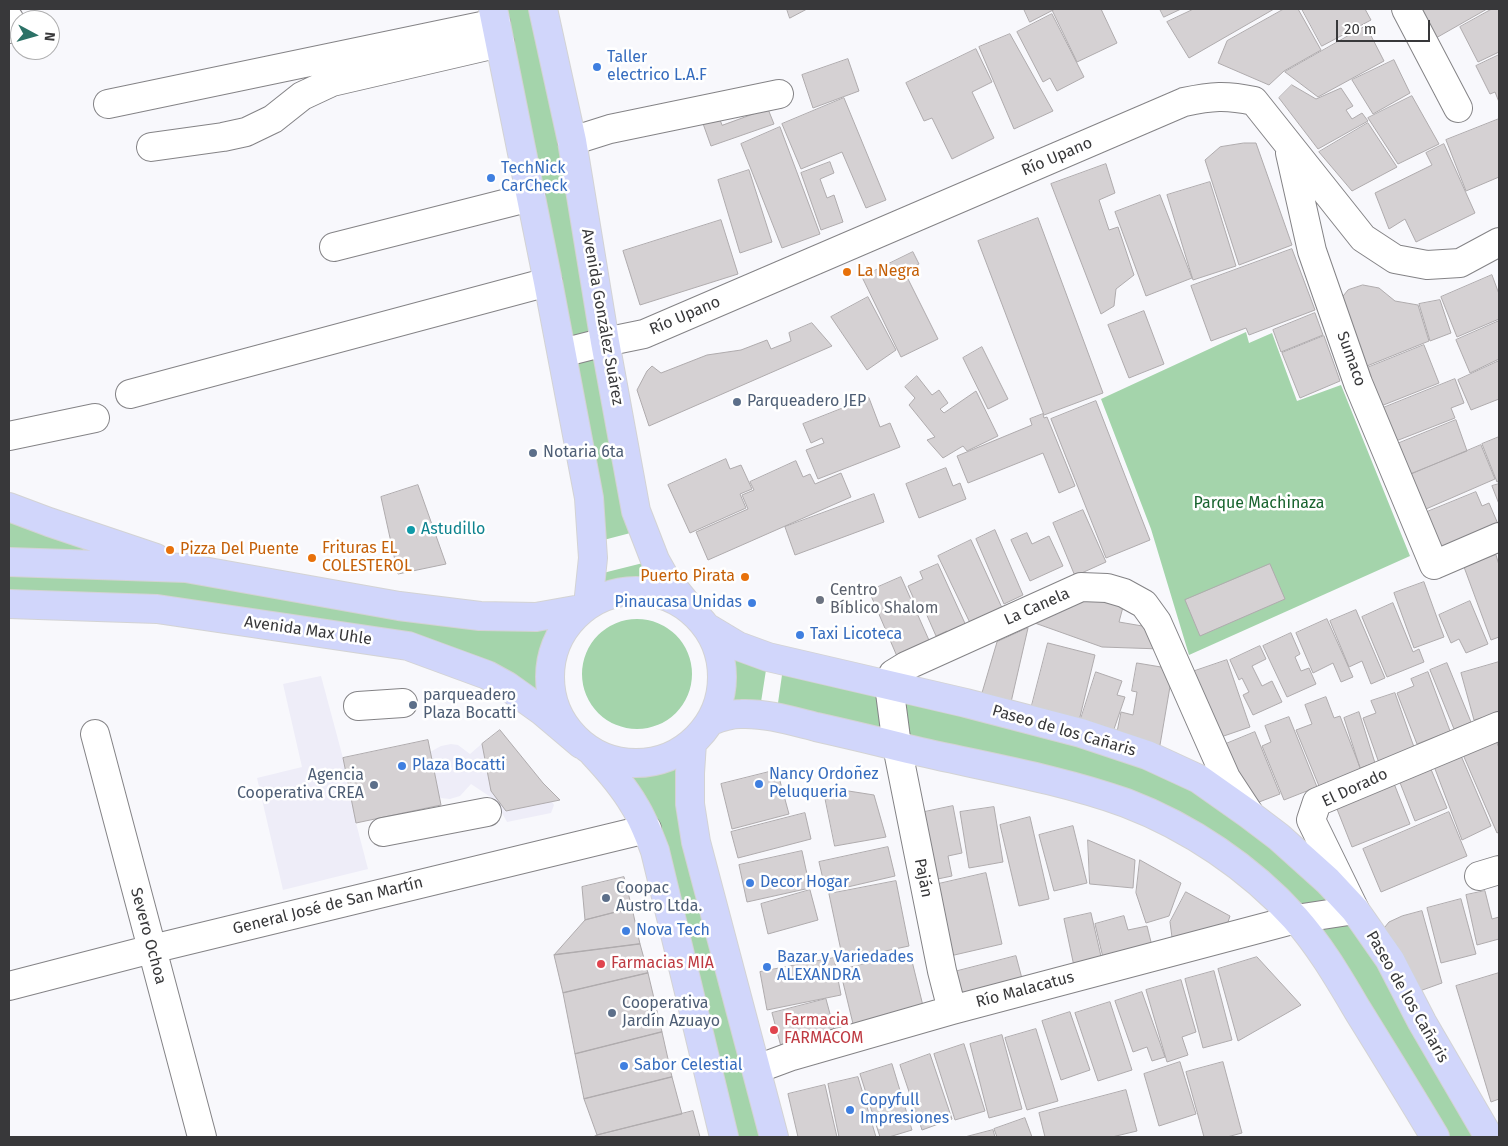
<!DOCTYPE html>
<html>
<head>
<meta charset="utf-8">
<style>
	body { margin:0 }
	#map { position:relative; width:1508px; height:1146px; overflow:hidden; background:#f8f8fc; font-family:"Fira Sans",sans-serif }
	canvas { display:block }
	.frame { position:absolute; inset:0; border:10px solid #38383a; pointer-events:none }
	.north { position:absolute; left:10px; top:10px; width:50px; height:50px; box-sizing:border-box; background:#fff; border:1px solid #afafb0; border-radius:50%; rotate:96deg; font-size:14px; font-weight:700; line-height:20px; text-align:center; color:#38383a }
	.north::after { content:''; display:block; margin:auto; width:18px; height:22px; background:#2c7267; clip-path:polygon(50% 0,100% 100%,50% 72%,0 100%) }
	.scale { position:absolute; left:1336px; top:20px; width:94px; height:22px; box-sizing:border-box; border:2px solid #38383a; border-top:0; padding-left:6px; font-size:15px; line-height:18px; white-space:nowrap; color:#38383a; -webkit-text-stroke:4px #fff; paint-order:stroke }
</style>
</head>
<body>
<div id="map">
<canvas width="1508" height="1146"></canvas>
<div class="frame"></div>
<div class="north">N</div>
<div class="scale">20 m</div>
</div>
<script>
const ctx = document.querySelector('canvas').getContext('2d');
ctx.lineJoin = 'round';
function fill(path, color) { ctx.fillStyle = color; ctx.fill(path, 'evenodd'); }
function trace(path, color, width, dash) { ctx.strokeStyle = color; ctx.lineWidth = width; ctx.lineCap = dash ? 'butt' : 'round'; ctx.setLineDash(dash || []); ctx.stroke(path); }
function drawText(font, color, halo, rows, align = 'center') {
  ctx.font = font + ' "Fira Sans",sans-serif'; ctx.lineWidth = 5; ctx.setLineDash([]); ctx.textBaseline = 'middle'; ctx.strokeStyle = halo; ctx.fillStyle = color; for (const [text, x, y, turn = 0] of rows) {
    ctx.save(); ctx.translate(x, y); ctx.rotate((+turn || 0) * Math.PI / 180); ctx.textAlign = isNaN(turn) ? turn : align; if (halo) ctx.strokeText(text, 0, 0); ctx.fillText(text, 0, 0); ctx.restore();
  }
}
fill(new Path2D(`
	M321,676l22,82 85,-18 2,12 11,-6 10,-2 7,1 12,9 16,-14 56,45 12,20 -3,8 -44,9 -12,-22 -24,-16 -11,12 -10,3 -10,-1 1,7 -85,18 12,46 -85,21 -26,-112 45,-11 -19,-83z`), '#eeedf8');
fill(new Path2D(`
	M493,9h50l99,521 -50,13z
	M1246,332l3,11 23,-10 25,68 44,-16 69,171 -221,99 -38,-126 -50,-130z
	M9,516l120,42 -120,-7z
	M655,560l21,40c-6,-2 -12,-6 -18,-7 -55,-14 -107,28 -109,83 0,13 4,26 8,38l-15,-3 -134,-65 -399,-42v-42l177,6 213,38 189,-1 3,-29z
	M582 674a55 55 0 1 1 110 0a55 55 0 1 1-110 0Z
	M708,628l60,29 -9,58 -41,-11 5,-26 -4,-25z
	M784,661l363,94 181,126 161,256h-54l-117,-189 -131,-117 -411,-114z
	M680,752l10,21 84,364h-50l-69,-286 -54,-94c31,8 50,10 79,-5z`), '#a4d4ab');
const building = new Path2D(`
	M787,9h20l-17,9z
	M1024,9h31l-25,13z
	M1055,9h46l16,34 -40,19 -25,-52z
	M1160,9h21l-17,8z
	M1194,9h80l-85,49 -22,-36z
	M1284,9h14l23,41 -37,21 -15,14 -51,-22 9,-22z
	M1302,9h63l6,11 -49,26z
	M1420,9h67l-51,29z
	M1492,9h7v43l-21,10 -18,-35z
	M1052,14l32,63 -27,14 -7,-13 -7,4 -26,-50z
	M1366,26l18,35 -66,36 -33,-25z
	M1010,34l43,77 -39,18 -35,-82z
	M976,49l16,33 -20,10 22,46 -42,21 -20,-41 -8,3 -18,-38z
	M1499,55v47l-4,-10 -5,2 -14,-28z
	M848,59l11,32 -46,17 -11,-33z
	M1394,60l16,33 -37,21 -21,-34z
	M1292,85l24,14 25,-11 12,18 -7,4 6,9 10,-6 6,8 -50,28 -39,-51z
	M1412,96l27,48 -41,20 -30,-46z
	M844,98l42,102 -20,8 -24,-56 -41,17 -19,-45z
	M768,109l6,15 -63,22 -10,-28 16,-6 5,13z
	M1499,119v58l-33,14 -20,-51z
	M1368,123l29,44 -45,24 -33,-39z
	M780,127l40,107 -38,14 -41,-104z
	M1244,143h12l36,102 -53,20 -34,-105 15,-13z
	M1444,144l31,69 -59,29 -11,-23 -16,10 -14,-36 57,-28 -6,-12z
	M830,162l4,11 -14,6 7,19 7,-3 9,27 -22,8 -20,-57z
	M1106,164l9,29 -16,7 10,30 9,-3 16,48 -18,14 -2,17 -13,8 -50,-130z
	M749,170l23,72 -32,11 -22,-73z
	M1210,182l26,84 -43,14 -26,-85z
	M1160,195l32,83 -46,18 -31,-84z
	M1038,218l65,175 -59,22 -66,-174z
	M721,220l17,54 -98,31 -17,-54z
	M1292,249l23,61 -66,25 -3,-7 -35,13 -20,-55z
	M913,252l6,12 -15,7 34,68 -37,18 -39,-80z
	M1492,275l7,19v25l-42,18 -16,-40z
	M1363,285l16,3 16,13 23,4 11,36 -62,25 -28,-65 9,-11z
	M868,297l28,53 -29,20 -36,-53z
	M1440,300l11,33 -21,8 -11,-37z
	M1144,311l20,53 -35,14 -21,-53z
	M1315,313l8,22 -42,17 -8,-22z
	M1499,321v38l-29,14 -14,-33z
	M812,323l20,23 -183,80 -12,-36 10,-19 5,-5 9,7 46,-18 34,-5 26,-10 4,9 20,-8 -2,-8z
	M1324,336l16,45 -40,17 -18,-45z
	M1424,345l15,38 -58,23 -14,-38z
	M982,347l26,52 -20,10 -25,-51z
	M1499,361v38l-28,11 -13,-30z
	M917,376l15,19 7,-5 9,13 -8,6 4,4 32,-22 22,45 -31,15 -4,-5 -20,12 -16,-18 8,-3 -26,-32 6,-7 -10,-11z
	M1455,379l9,24 -13,5 4,10 -59,23 -13,-33z
	M869,398l11,29 10,-4 10,24 -82,32 -12,-29 18,-7 -2,-5 -11,5 -8,-19z
	M1096,401l54,139 -44,18 -55,-139z
	M1043,414l1,4 3,-1 28,69 -16,7 -16,-40 -75,30 -11,-27 75,-31 -2,-6z
	M1456,420l11,31 -57,23 -13,-30z
	M1499,437v44l-2,1 -15,-38z
	M1481,445l14,34 -69,30 -16,-34z
	M726,459l4,10 11,-4 11,24 -12,5 6,14 -56,25 -22,-48z
	M796,461l7,16 7,-3 5,10 26,-11 10,24 -143,63 -12,-28 52,-23 -6,-14 12,-5 -4,-8z
	M946,468l7,18 7,-3 6,16 -47,19 -13,-34z
	M1499,484v20l-7,-18z
	M418,485l28,79 -48,10 -17,-77z
	M1476,492l6,14 7,-3 9,21 -57,24 -14,-36z
	M874,494l10,28 -89,33 -10,-28z
	M1083,510l23,52 -31,14 -22,-53z
	M995,530l28,65 -19,9 -28,-65z
	M1027,533l5,11 17,-8 14,30 -33,15 -19,-41z
	M971,540l32,70 -32,15 -33,-69z
	M1496,555l3,10v72l-8,3 -27,-73z
	M938,564l30,66 -18,8 -3,-7 -11,5 -14,-32 -5,2 -9,-20 15,-7 -3,-7z
	M1270,564l15,35 -85,37 -15,-36z
	M901,577l31,70 -33,14 -30,-70z
	M1424,582l20,55 -30,11 -20,-55z
	M1083,596l40,11 -4,15 35,6 7,21 -59,-2 -70,-25z
	M1470,601l18,43 -22,9 -7,-14 -8,4 -12,-28z
	M1393,603l20,49 6,-3 5,13 -37,15 -25,-60z
	M1356,610l29,68 -14,6 -9,-23 -13,6 -19,-46z
	M1327,619l26,58 -12,5 -8,-19 -20,10 -17,-40z
	M1028,628l-19,83 -30,-8 18,-61z
	M1291,633l9,21 -5,3 6,14 8,-3 7,16 -29,13 -24,-51z
	M1048,643l47,12 -17,70 -48,-12z
	M1260,646l6,13 -14,7 10,20 10,-5 10,21 -29,13 -10,-20 6,-3 -7,-14 -3,2 -9,-20z
	M1227,660l23,67 -35,12 -23,-67z
	M1499,662v51l-25,7 -13,-47z
	M1137,663l36,6 -13,76 -44,-8 5,-25 12,3 4,-23 -5,-1z
	M1447,663l24,59 -17,7 -24,-59z
	M1096,672l26,9 -5,14 8,2 -13,38 -33,-10z
	M1428,672l22,59 -33,13 -20,-51 17,-7 -3,-7z
	M1395,693l20,57 -36,13 -16,-45 13,-5 -5,-12z
	M1326,697l8,21 6,-2 21,54 -42,16 -23,-56 16,-6 -7,-19z
	M1359,712l16,51 -15,5 -16,-50z
	M1289,717l28,70 -33,13 -22,-54 9,-4 -6,-16z
	M500,730l43,53 17,17 -54,11 -15,-20 -9,-47z
	M1255,732l25,62 -34,13 -25,-61z
	M1494,735l5,13v84l-2,1 -36,-83z
	M428,740l13,65 -85,18 -13,-65z
	M1459,751l32,75 -29,14 -30,-79z
	M1428,762l19,46 -32,13 -18,-46z
	M777,770l12,44 -57,15 -11,-45z
	M1393,781l17,43 -58,23 -17,-43z
	M823,787l51,8 12,42 -51,9z
	M953,806l9,47 -14,3 4,20 -24,5 -13,-67z
	M994,807l9,55 -34,6 -9,-56z
	M1449,812l18,44 -86,36 -18,-43z
	M805,813l6,26 -73,19 -7,-26z
	M1030,817l19,82 -30,7 -19,-81z
	M1073,826l14,57 -33,8 -15,-56z
	M1088,840l47,20 -2,28 -43,-4z
	M888,847l7,29 -69,16 -7,-30z
	M802,851l8,37 -63,14 -8,-37z
	M1140,860l41,23 -12,33 -23,7 -10,-30z
	M986,873l16,71 -52,12 -16,-71z
	M624,877l8,31 -47,12 -3,-33z
	M896,881l13,65 -66,14 -14,-66z
	M810,890l8,30 -50,14 -7,-30z
	M1485,891l7,28 7,-2v22l-22,6 -11,-50z
	M1186,892l44,24 -4,12 -53,17 -3,-23z
	M1461,899l15,55 -35,9 -14,-55z
	M632,908l8,36 -86,11 31,-35z
	M1422,911l20,72 -28,10 -34,-60 9,-11 13,-6z
	M1091,913l12,52 -28,6 -11,-52z
	M1124,916l4,14 19,-4 7,28 -49,12 -10,-42z
	M640,944l8,29 -85,20 -9,-38z
	M910,953l15,61 -70,18 -15,-62z
	M1016,956l8,30 -66,18 -8,-31z
	M1257,957l44,48 -63,36 -20,-72z
	M834,958l7,37 -74,15 -7,-38z
	M1214,971l18,69 -29,8 -18,-69z
	M648,973l14,59 -87,22 -12,-61z
	M1499,973v126l-8,3 -35,-116z
	M1181,980l15,52 -14,5 6,18 -21,7 -21,-72z
	M1142,992l23,65 -13,4 -5,-14 -14,5 -18,-51z
	M826,999l11,41 -54,14 -11,-41z
	M1110,1002l22,68 -34,11 -23,-68z
	M1070,1012l20,58 -29,10 -19,-59z
	M1036,1029l22,72 -31,9 -22,-72z
	M662,1032l10,45 -88,22 -9,-45z
	M1002,1035l20,74 -33,9 -19,-74z
	M964,1044l21,67 -30,9 -21,-66z
	M930,1054l22,65 -30,11 -22,-65z
	M1180,1062l16,52 -37,12 -15,-52z
	M1223,1062l19,71 -15,4h-23l-18,-65z
	M892,1064l20,66 -23,7h-9l-20,-63z
	M672,1077l10,37 -85,21 -13,-36z
	M858,1077l18,60h-37l-11,-53z
	M825,1085l12,52h-39l-10,-43z
	M1126,1090l11,41 -25,6h-67l-6,-24z
	M693,1111l7,26h-107l4,-2z
	M1025,1118l7,19h-35l-3,-8z
	M993,1130l2,7h-30z`);
fill(building, '#d5d1d3');
trace(building, '#afabad', 1);
const minor = new Path2D(`
	M1406,9l52,99
	M9,19l4,8 -4,2
	M108,104l388,-81
	M572,141l38,-12 169,-35
	M151,147l72,-10 23,-5 27,-13 29,-23 30,-14 168,-39
	M1290,153l22,98 46,132 76,182 65,-28
	M334,247l197,-50
	M562,353l43,-11 39,-8 540,-232c28,-6 42,-7 70,-1l109,137 32,21 32,6 33,-2 39,-21
	M130,394l418,-112
	M9,436l86,-18
	M358,706l45,-3
	M95,734l107,403
	M383,832l104,-20
	M1479,876l20,-6
	M9,986l143,-37 495,-120
	M952,1010l-10,-39 -45,-225 -8,-61 4,-11 13,-8 175,-79 26,1 17,5 20,11 13,18 69,156 23,35
	M757,1069l35,-13 160,-46 344,-91 59,-9 -44,-90 6,-18 182,-76`);
const major = new Path2D(`
	M493,9l55,273 41,216 4,60 -5,47
	M543,9l29,132 33,201 31,169 19,49 9,16 29,36
	M9,507l40,15 107,36
	M9,562l177,6 213,38 81,10 56,1 45,-8
	M550 677a86 86 0 1 1 172 0a86 86 0 1 1-172 0Z
	M9,604l148,5 251,37 79,29 20,11 35,25 39,33
	M708,628l30,18 30,11 198,46 115,30 66,22 52,24 51,36 29,22 49,44 27,29 35,50 32,62 67,115
	M711,721c10,-4 19,-7 30,-7 25,-1 51,7 75,13 31,7 61,14 92,22 72,17 148,29 218,54 63,24 124,65 169,115 25,28 44,61 63,93 26,42 52,84 77,126
	M692,743l-2,30v31l6,38 78,295
	M593,753c15,16 30,33 41,52 9,14 15,30 21,46l69,286`);
trace(minor, '#848386', 30);
trace(major, '#d3d3d4', 30);
trace(minor, '#fff', 28);
trace(major, '#d1d6fb', 28);
for (const [x, y, r, color] of [
	[597,67,5,"#3f7fe0"],
	[491,178,5,"#3f7fe0"],
	[847,272,5,"#e8710a"],
	[737,402,5,"#5c6f8a"],
	[533,453,5,"#5c6f8a"],
	[411,530,5,"#0f9aa8"],
	[170,550,5,"#e8710a"],
	[312,558,5,"#e8710a"],
	[745,577,5,"#e8710a"],
	[820,600,5,"#6b7280"],
	[752,603,5,"#3f7fe0"],
	[800,635,5,"#3f7fe0"],
	[413,705,5,"#5c6f8a"],
	[402,766,5,"#3f7fe0"],
	[759,784,5,"#3f7fe0"],
	[374,785,5,"#5c6f8a"],
	[750,883,5,"#3f7fe0"],
	[606,898,5,"#5c6f8a"],
	[626,931,5,"#3f7fe0"],
	[601,964,5,"#e0444e"],
	[767,967,5,"#3f7fe0"],
	[612,1013,5,"#5c6f8a"],
	[774,1030,5,"#e0444e"],
	[624,1066,5,"#3f7fe0"],
	[850,1110,5,"#3f7fe0"]
]) { const dot = new Path2D(); dot.arc(x, y, r, 0, 2 * Math.PI); ctx.fillStyle = color; ctx.fill(dot); trace(dot, '#fff', 2); }
drawText('16px', '#366cbe', '#fff', [
	["Taller",607,58],
	["electrico L.A.F",607,76],
	["TechNick",501,169],
	["CarCheck",501,187],
	["Pinaucasa Unidas",742,603,"right"],
	["Taxi Licoteca",810,635],
	["Plaza Bocatti",412,766],
	["Nancy Ordoñez",769,775],
	["Peluqueria",769,793],
	["Decor Hogar",760,883],
	["Nova Tech",636,931],
	["Bazar y Variedades",777,958],
	["ALEXANDRA",777,976],
	["Sabor Celestial",634,1066],
	["Copyfull",860,1101],
	["Impresiones",860,1119]
], 'left');
drawText('16px', '#38383a', '#fff', [
	["Río Upano",1057,157,-23],
	["Río Upano",685,316,-23],
	["Avenida González Suárez",602,317,80],
	["Sumaco",1351,359,70],
	["La Canela",1037,607,-24],
	["Avenida Max Uhle",308,631,8],
	["Paseo de los Cañaris",1064,731,16],
	["El Dorado",1355,788,-25],
	["Paján",923,878,79],
	["General José de San Martín",328,906,-14],
	["Severo Ochoa",148,936,75],
	["Río Malacatus",1025,990,-15],
	["Paseo de los Cañaris",1407,997,60]
]);
drawText('16px', '#c56008', '#fff', [
	["La Negra",857,272],
	["Frituras EL",322,549],
	["COLESTEROL",322,567],
	["Pizza Del Puente",180,550],
	["Puerto Pirata",735,577,"right"]
], 'left');
drawText('16px', '#4e5e75', '#fff', [
	["Parqueadero JEP",747,402],
	["Notaria 6ta",543,453],
	["parqueadero",423,696],
	["Plaza Bocatti",423,714],
	["Agencia",364,776,"right"],
	["Cooperativa CREA",364,794,"right"],
	["Coopac",616,889],
	["Austro Ltda.",616,907],
	["Cooperativa",622,1004],
	["Jardín Azuayo",622,1022]
], 'left');
drawText('16px', '#18632e', '#fff', [
	["Parque Machinaza",1259,504]
]);
drawText('16px', '#0d838f', '#fff', [
	["Astudillo",421,530]
], 'left');
drawText('16px', '#5b616d', '#fff', [
	["Centro",830,591],
	["Bíblico Shalom",830,609]
], 'left');
drawText('16px', '#be3a42', '#fff', [
	["Farmacias MIA",611,964],
	["Farmacia",784,1021],
	["FARMACOM",784,1039]
], 'left');
</script>
</body>
</html>
